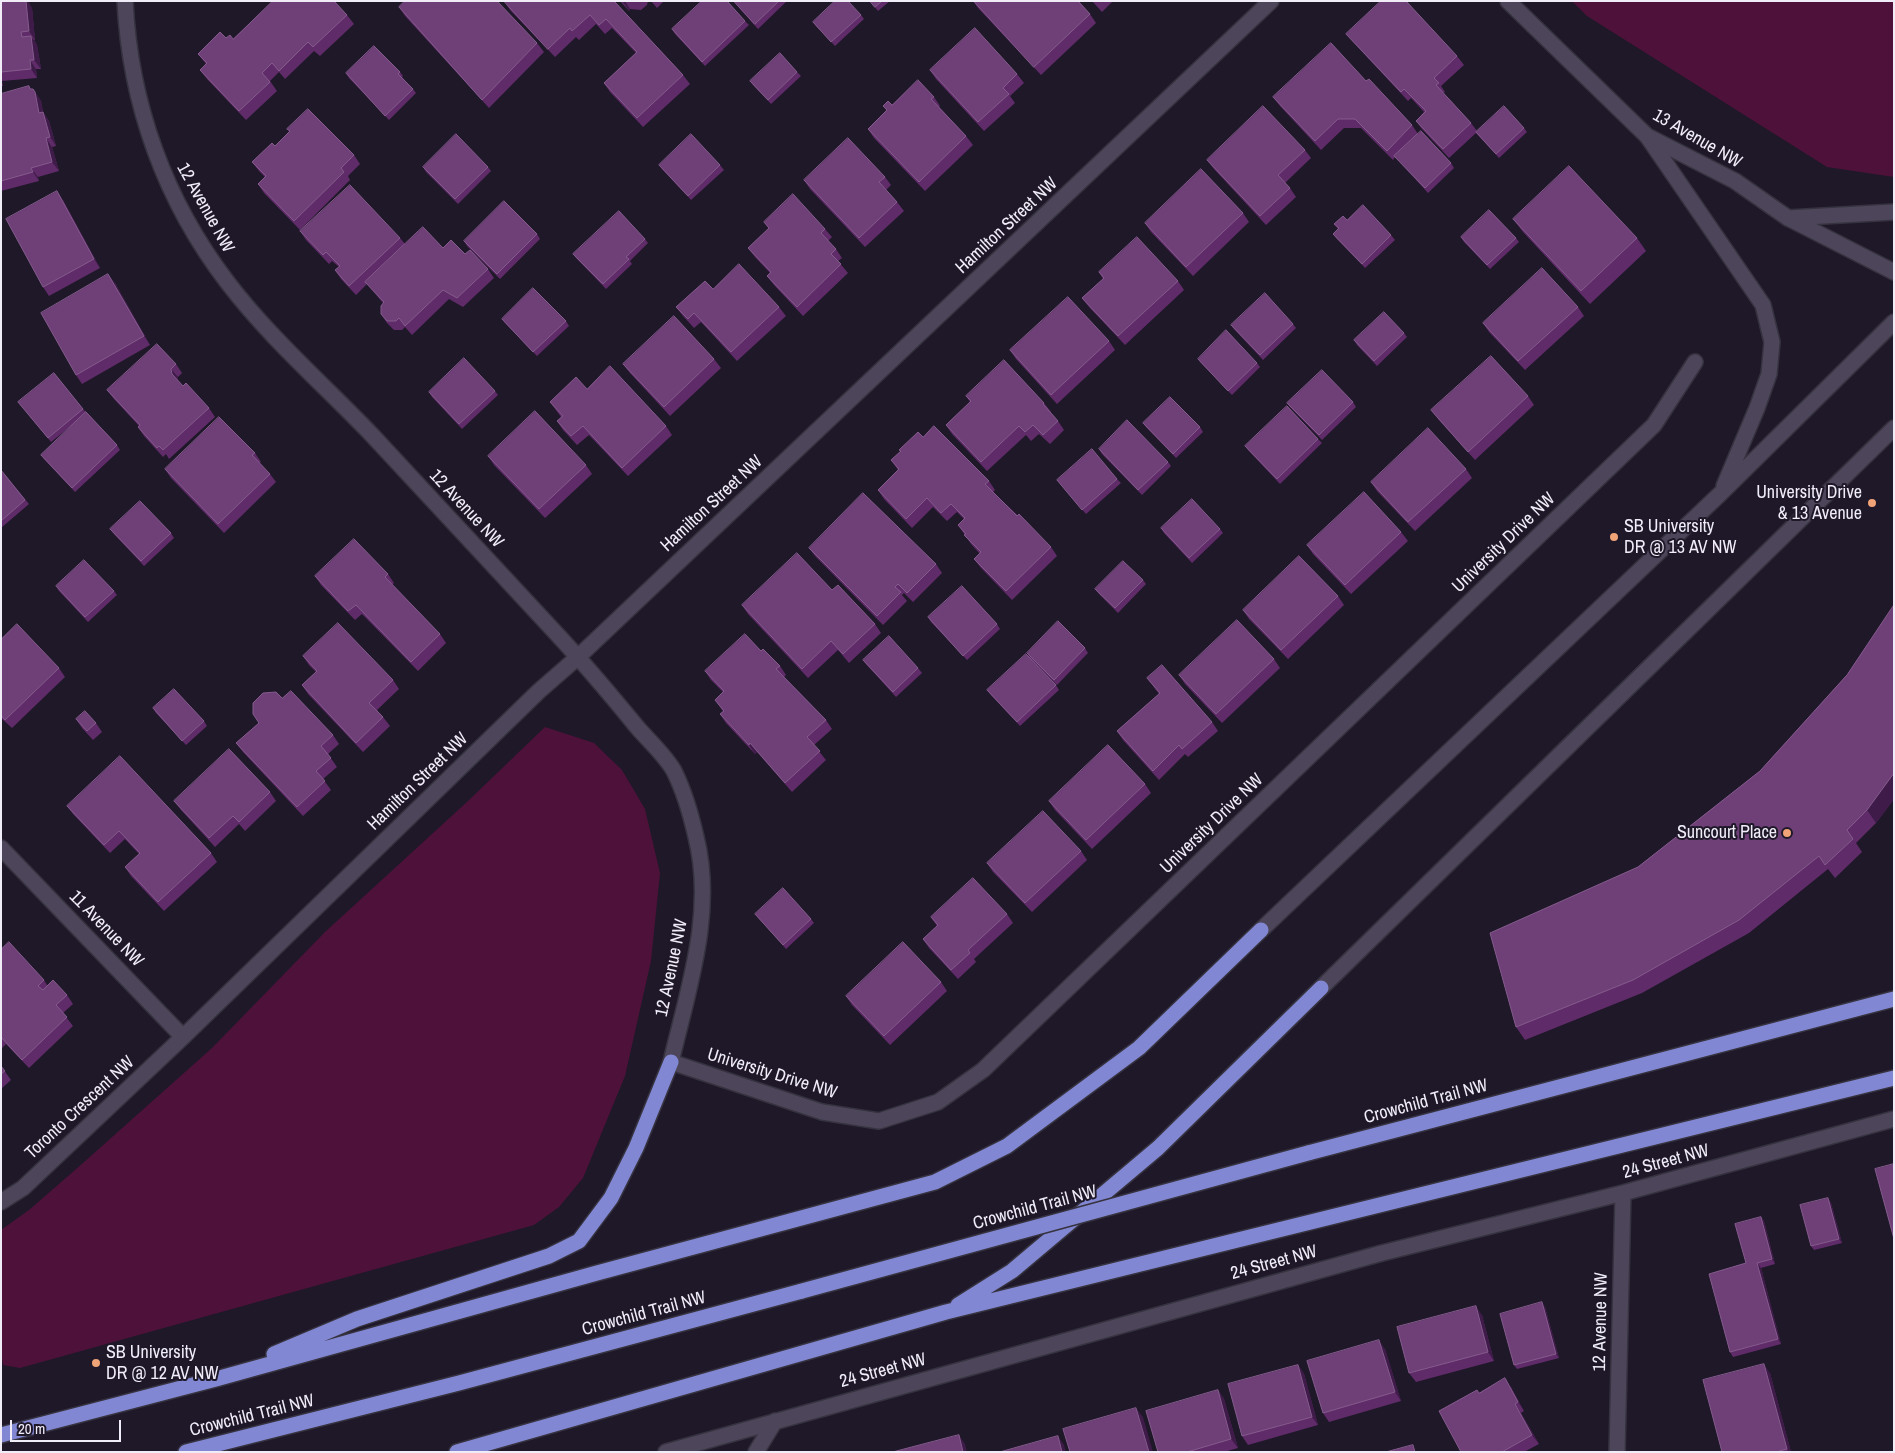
<!DOCTYPE html>
<html>
<head>
<meta charset="utf-8">
<style>
	body { margin:0 }
	#map { position:relative; width:1895px; height:1453px; overflow:hidden; background:#1e1829; font-family:"Archivo Narrow",sans-serif }
	canvas { display:block }
	.frame { position:absolute; inset:0; border:2px solid #f0ecf8; pointer-events:none }
	.scale { position:absolute; left:10px; top:1420px; width:111px; height:22px; box-sizing:border-box; border:2px solid #f0ecf8; border-top:0; padding-left:6px; font-size:15px; line-height:18px; white-space:nowrap; color:#f0ecf8; -webkit-text-stroke:4px #1e1829; paint-order:stroke }
</style>
</head>
<body>
<div id="map">
<canvas width="1895" height="1453"></canvas>
<div class="frame"></div>
<div class="scale">20 m</div>
</div>
<script>
const ctx = document.querySelector('canvas').getContext('2d');
ctx.lineJoin = 'round';
function fill(path, color) { ctx.fillStyle = color; ctx.fill(path, 'evenodd'); }
function trace(path, color, width, dash) { ctx.strokeStyle = color; ctx.lineWidth = width; ctx.lineCap = dash ? 'butt' : 'round'; ctx.setLineDash(dash || []); ctx.stroke(path); }
function drawText(font, color, halo, rows, align = 'center') {
  ctx.font = font + ' "Archivo Narrow",sans-serif'; ctx.lineWidth = 4; ctx.setLineDash([]); ctx.textBaseline = 'middle'; ctx.strokeStyle = halo; ctx.fillStyle = color; for (const [text, x, y, turn = 0] of rows) {
    ctx.save(); ctx.translate(x, y); ctx.rotate((+turn || 0) * Math.PI / 180); ctx.textAlign = isNaN(turn) ? turn : align; if (halo) ctx.strokeText(text, 0, 0); ctx.fillText(text, 0, 0); ctx.restore();
  }
}
fill(new Path2D(`
	M1572,1h322v176l-67,-10 -240,-151z
	M545,727l49,16 28,27 23,39 15,64 -9,88 -26,115 -42,102 -24,29 -25,18 -514,143 -17,-3 -2,-14v-121l28,-20 54,-47 129,-115 113,-116 143,-131z`), '#4e123a');
const minor = new Path2D(`
	M125,1c5,103 40,200 103,282 42,55 96,102 144,152 61,65 121,131 182,196 29,31 56,63 83,96 12,14 28,28 37,44 10,20 17,44 22,66 19,75 -8,152 -25,225l151,50 57,9 59,-19 45,-32 671,-645 41,-63
	M1508,1l139,135 88,45 53,37 106,54
	M1,848l182,189
	M1,1202l22,-14 160,-151 356,-346 39,-34 693,-656
	M666,1452l716,-199 241,-60 271,-74
	M756,1452l19,-31
	M1617,1452l6,-259`);
const tertiary = new Path2D(`
	M1647,136l116,169 9,37 -3,32 -12,34 -33,78
	M1788,218l106,-6
	M1261,930l460,-437 173,-171
	M1321,988l573,-560`);
const trunk = new Path2D(`
	M1308,1153l586,-154
	M958,1305l54,-34 146,-123 163,-160
	M274,1354l83,-35 192,-63 30,-15 32,-43 25,-50 35,-86
	M1,1435l215,-56 381,-106 338,-91 72,-36 132,-98 122,-118
	M186,1452l273,-69 343,-92
	M457,1452l489,-140 948,-234`);
trace(minor, '#36323f', 18);
trace(tertiary, '#36323f', 18);
trace(trunk, '#36323f', 18);
trace(minor, '#4d465a', 15);
trace(tertiary, '#4d465a', 15);
trace(trunk, '#8187d2', 15);
const trunkBridge = new Path2D(`
	M802,1291l506,-138`);
trace(trunkBridge, '#36323f', 18, []);
trace(trunkBridge, '#8187d2', 15);
fill(new Path2D(`
	M1,1l31,7 3,32h-1l3,5 4,24h-5l1,9 -35,3 1,5h-2z
	M504,1h110l69,74 7,9 -47,43 -33,-35 -6,-9 32,-30 -24,-25 -7,6 -9,-10 -17,16 -3,-3 -21,20 -45,-47z
	M620,1h28l-1,4 -6,5 -11,-1 -1,2z
	M651,1h13l-7,7z
	M733,1h54l-29,28z
	M870,1h20l-12,10z
	M973,1h105l12,13 6,9 -55,52 -63,-67z
	M1092,1h21l-11,11z
	M399,7l138,36 7,9 -55,56 -84,-92z
	M347,15l7,9 -34,32 -6,-5 -29,28 -6,-7 -9,9 7,10 -31,29 -39,-41 -7,-9 6,-6 -8,-10 28,-16 7,1z
	M861,15l3,4 -29,27 -19,-20 -3,-4z
	M745,21l4,4 -44,41 -30,-32 -3,-5z
	M1346,34l111,22 7,9 -23,21 4,6 -2,1 28,30 6,8 47,-3 3,4 -28,26 -23,-25 -27,25 -27,-29 -6,-8 8,-9 -13,-14 -3,3 -55,-59z
	M930,70l87,4 7,9 -14,13 5,7 -31,28 -48,-52z
	M400,72l3,4 -1,1 11,12 3,4 -27,27 -40,-42 -3,-5z
	M797,72l4,4 -30,28 -18,-19 -3,-4z
	M1366,81l46,44 6,9 33,29 3,5 -26,25 -33,-36 -2,3 -32,-32h-17l-23,22 -41,-44 -7,-9z
	M29,86l2,3h2l8,12 2,11 6,9 7,25 -4,1 7,24 -21,6 1,4 -38,10v-97z
	M934,97l6,9 -1,1 27,29 7,9 -48,46 -51,-53 -6,-9 19,-18 -4,-5z
	M287,129l67,26 6,9 -12,12 2,4 -50,50 -36,-37 -6,-9 7,-7 -6,-6 -7,-9 23,-16 15,-14z
	M1305,150l6,8 -26,25 5,5 6,9 -30,28 -52,-56 -7,-9z
	M659,165h61l4,5 -33,30 -29,-31z
	M423,167h65l3,4 -33,33 -32,-32z
	M885,177l6,8 -5,5 11,12 7,9 -39,36 -55,-58 -6,-9z
	M63,200l37,68 -51,28 -6,-9z
	M1243,213l6,9 -56,54 -42,-44 -6,-9z
	M1513,219l124,19 9,13 -56,53 -67,-72z
	M764,222l61,7 7,8 -4,4 8,8 6,9 -4,3 10,12 -45,43 -29,-31 -7,-9 3,-3 -15,-16 -7,-9 21,-19z
	M1334,224l57,11 4,5 -30,28 -29,-30 -3,-4 5,-5z
	M300,231l100,7 5,6 38,4 22,6 23,15 6,9 -31,29 -14,-8 -37,36 -7,-8 -3,3h-8l-7,-7 -6,-9 2,-11 -11,-13 -5,-6 -11,11 -15,-16 -6,-9 4,-3 -7,-6 -3,3 -23,-24z
	M537,234l3,5 -40,40 -33,-33 -3,-5z
	M1461,237l55,1 3,4 -29,27 -26,-27z
	M645,239l3,4 -18,18 2,3 -26,25 -30,-31 -3,-4z
	M1099,272l79,9 6,9 -59,55 -36,-38 -7,-9 21,-19z
	M115,283l35,62 -68,39 -6,-9z
	M713,289l66,18 7,9 -49,45 -36,-39 -7,6 -11,-12 -7,-9z
	M1578,307l6,9 -59,54 -36,-38 -6,-9z
	M502,319l64,2 3,5 -32,30 -32,-33z
	M1293,324l3,4 -33,32 -29,-31 -3,-4z
	M1404,333l3,4 -30,29 -20,-21 -3,-5z
	M1109,341l6,9 -58,54 -41,-45 -6,-9z
	M714,359l7,9 -51,48 -40,-43 -7,-9z
	M1198,359l59,4 3,4 -28,28 -31,-32z
	M176,364l6,9 -4,4v4l5,5 26,22 6,9 -46,42 -3,-5 -3,3 -19,-21 -6,-9 1,-1 -25,-27 -7,-9z
	M587,389l79,37 6,9 -44,41 -39,-41 -12,10 -14,-15 -6,-9 4,-4 -11,-15z
	M495,391l3,4 -36,34 -30,-32 -3,-5z
	M966,396l78,7 7,9h-1l8,9 6,9 -14,14 -11,-10 -8,7 -5,-6 -39,36 -35,-37 -6,-9 24,-23z
	M1528,396l6,9 -59,55 -37,-41 -7,-9z
	M18,402l65,7 3,3 31,33 3,5 -45,42 -31,-33 -3,-4 34,-32 -24,19z
	M1353,402l3,5 -34,33 -32,-33 -3,-4z
	M1143,423l57,4 3,5 -27,26 -30,-31z
	M923,437l66,44 6,9 -2,2 58,55 6,9 -45,44 -31,-32 -7,-9 6,-5 -9,-10 -13,-19 6,-6 -7,-7 -10,9 -14,-14 -21,21 -28,-29 -6,-9 20,-20 -7,-10 10,-9 -2,-1z
	M1318,439l4,4 -42,41 -32,-34 -3,-4z
	M1099,449l69,13 3,4 -29,29 -40,-41z
	M255,453l6,9 -2,1 11,11 6,8 -52,51 -53,-55 -6,-9z
	M488,456l98,9 6,9 -47,44 -51,-53z
	M1466,469l6,9 -57,53 -38,-40 -6,-9z
	M1,470l28,34 -28,24z
	M1117,479l4,4 -35,31 -29,-34z
	M1161,528l59,1 3,4 -31,30 -28,-30z
	M110,529l61,4 3,5 -30,28 -30,-32z
	M1401,532l7,9 -57,53 -38,-40 -6,-9z
	M809,548l127,16 6,9 -29,29 -9,-9 -2,2 5,6 -24,24 -68,-69z
	M388,574l6,9 -2,2 48,49 6,9 -28,28 -56,-57 -7,6 -34,-35 -6,-9z
	M1143,580l3,4 -28,29 -19,-19 -4,-5z
	M56,586l58,5 3,4 -29,27 -29,-31z
	M832,590l43,34 6,9 -32,30 -11,-13 -30,28 -60,-64 -6,-9z
	M1338,596l6,9 -56,54 -39,-40 -6,-9z
	M1894,605v194l-18,24 -20,20 6,9 -27,26 -7,-9 -79,64 -107,60 -117,47 -9,-13 122,-160 122,-96 87,-96z
	M928,617l69,7 3,5 -33,31 -36,-38z
	M1,637l58,31 6,9 -53,51 -11,-10z
	M1085,648l3,5 -31,32 -27,-27 -3,-5z
	M761,651l19,15 6,9 -2,2 42,43 6,9 -18,16 12,15 -34,32 -35,-40 -2,2 -29,-31 -6,-9 3,-3 -8,-11 8,-8 -12,-12 -6,-9z
	M303,656l90,24 6,9 -22,21 6,7 7,9 -27,26 -55,-58 -6,-9 14,-13 -7,-7z
	M1274,659l6,9 -58,55 -37,-39 -6,-9z
	M863,660l55,8 4,5 -26,24 -30,-33z
	M1147,678l65,44 6,9 -30,26 -3,-3 -26,26 -36,-40 -6,-9 42,-37z
	M1056,685l3,5 -39,36 -29,-31 -4,-5z
	M282,698l51,37 6,9 -11,10 9,13 -14,12 8,11 -28,26 -60,-64 -7,-9 23,-20z
	M153,708l51,13 3,5 -21,19 -30,-32z
	M76,719l20,4 6,9 -9,8 -11,-12z
	M1145,784l6,9 -59,56 -37,-39 -6,-9z
	M270,792l6,9 -31,30 -6,-7 -24,23 -34,-37 -7,-9z
	M67,806l144,47 6,9 -53,49 -33,-35 -6,-9 14,-13 -14,-15 -15,14 -37,-39z
	M1081,851l6,9 -55,52 -39,-40 -6,-9z
	M755,914l56,5 3,4 -28,26z
	M1007,914l6,9 -39,36 2,3 -18,17 -29,-31 -6,-9 14,-13 -6,-9z
	M1,947l43,33 3,5 20,10 6,9 -10,9 10,13 -44,42 -23,-24 -5,5z
	M941,982l6,9 -57,54 -38,-40 -6,-9z
	M1,1066l10,14 -10,9z
	M1828,1198l3,5 11,40 -28,7 -3,-4z
	M1761,1217l3,4 11,43 -14,4 20,76 -48,13 -3,-5 16,-89z
	M1545,1307l14,51 -42,11 -3,-4z
	M1482,1315l12,46 -78,21 -7,-9z
	M1385,1349l16,52 -72,21 -6,-9z
	M1298,1365l6,9 14,51 -70,20 -6,-9z
	M1770,1373l21,79h-69z
	M1511,1387l13,24 -3,2 18,31 -15,8h-63l18,-59z
	M1218,1390l6,9 14,49 -14,4h-66z`), '#602b69');
fill(new Path2D(`
	M26,1h2l4,7 3,32 -6,-9z
	M623,1h2l5,8 -1,2 -6,-9z
	M31,36l6,9 4,24 -7,-9z
	M30,60l6,9 1,9 -6,-9z
	M29,86l6,8v-2l6,9 4,21 -6,-9z
	M43,112l6,9 7,25 -6,-9z
	M46,138l6,9 7,24 -7,-9z
	M31,168l7,9 1,4 -6,-9z
	M57,191l6,9 37,68 -6,-9z
	M108,274l7,9 35,62 -6,-9z
	M171,369l7,8v6l-6,-9z
	M750,743l7,9 -2,2 -6,-9z
	M1894,773v26l-18,24 -9,-13z
	M1828,1198l3,5 11,40 -3,-4z
	M1761,1217l3,4 11,43 -3,-5z
	M1757,1263l4,5 20,76 -3,-5z
	M1542,1302l3,5 14,51 -3,-4z
	M1476,1306l6,9 12,46 -6,-9z
	M1379,1340l6,9 16,52 -6,-9z
	M1764,1364l6,9 21,79h-2l-2,-3z
	M1298,1365l6,9 14,51 -6,-8z
	M1505,1378l6,9 13,24 -6,-9z
	M1218,1390l6,9 14,49 -7,-9z
	M1515,1404l6,9 18,31 -7,-9z
	M1136,1408l7,9 10,35h-4z
	M959,1435l6,9 2,8h-4z
	M1058,1436l6,9 2,7h-4z`), '#3f1b49');
const building = new Path2D(`
	M1,1h25l3,30 -8,1 1,5 9,-1 3,24h-4l1,9 -30,3z
	M273,1h61l13,14 -34,32 -5,-5 -29,29 -7,-8 -10,10 8,9 -31,29 -39,-41 7,-7 -9,-9 22,-22 6,6 4,-3 3,4z
	M405,1h92l40,42 -55,57 -83,-93z
	M504,1h110l69,74 -46,43 -33,-35 33,-31 -31,-33 -7,6 -9,-10 -18,16 -2,-3 -22,21z
	M702,1h25l18,20 -43,41 -30,-33z
	M734,1h45l-24,23z
	M835,1h13l13,14 -30,27 -18,-20z
	M870,1h12l-7,6z
	M974,1h104l12,13 -56,53z
	M1381,1h25l51,55 -23,22 5,5 -3,2 35,38 -28,26 -27,-28 10,-10 -22,-22 -3,3 -55,-58z
	M975,28l42,46 -14,14 6,6 -31,28 -48,-52z
	M1331,43l35,38 3,-2 43,46 -25,26 -32,-32h-17l-23,22 -42,-44z
	M374,46l26,26 -2,2 15,15 -28,27 -39,-43z
	M780,53l17,19 -29,28 -18,-19z
	M918,80l16,17 -3,2 35,37 -47,46 -51,-53 19,-19 -4,-4 5,-5 4,4z
	M29,86l1,3h3l2,3 4,21 4,-1 7,25 -4,1 6,24 -21,6 2,4 -32,9v-87z
	M1263,106l42,44 -27,25 12,13 -30,28 -53,-56z
	M1504,106l20,22 -28,26 -20,-22z
	M308,109l46,46 -13,13 3,4 -50,49 -36,-37 8,-8 -14,-14 20,-19 3,3 15,-15 -3,-2z
	M1421,131l30,32 -26,25 -31,-32z
	M456,134l32,33 -33,32 -32,-32z
	M691,134l29,31 -32,31 -29,-31z
	M848,138l37,39 -6,5 18,20 -38,36 -55,-58z
	M1569,166l68,72 -56,53 -68,-72z
	M1201,169l42,44 -57,54 -41,-44z
	M350,185l50,53 -51,48 -14,-16 5,-4 -14,-14 -3,3 -23,-24z
	M57,191l37,68 -51,28 -37,-68z
	M793,194l32,35 -4,4 15,16 -5,5 10,10 -44,43 -30,-31 4,-4 -23,-24 21,-20 -5,-6z
	M504,201l33,33 -40,40 -33,-33z
	M1363,205l28,30 -29,29 -29,-30 6,-6 -5,-4 9,-8 4,4z
	M1489,210l27,28 -29,27 -26,-28z
	M619,211l26,28 -19,18 3,2 -26,25 -30,-30z
	M423,227l20,21 8,-8 14,14 5,-4 18,19 -31,29 -14,-8 -38,36 -6,-8 -3,3h-9l-6,-7v-8l3,-4 -19,-20z
	M1137,237l41,44 -60,55 -36,-38 22,-20 -5,-6z
	M739,264l40,43 -48,45 -37,-39 -6,6 -12,-12 29,-26 8,8z
	M1542,268l36,39 -60,54 -35,-38z
	M108,274l36,62 -68,39 -35,-62z
	M533,288l33,33 -33,31 -31,-33z
	M1265,293l28,31 -33,31 -29,-30z
	M1068,297l41,44 -58,54 -41,-45z
	M1384,312l20,21 -30,28 -20,-21z
	M674,316l40,43 -50,48 -41,-43z
	M1226,330l31,33 -29,28 -30,-32z
	M157,344l19,20 -5,5 1,5 11,12 3,-3 23,25 -46,42 -4,-4 -2,2 -19,-21 2,-2 -33,-35z
	M1491,356l37,40 -60,56 -37,-42z
	M464,358l31,33 -36,33 -30,-32z
	M1004,360l40,43 -1,1 15,17 -15,14 -10,-10 -8,7 -6,-6 -38,36 -35,-37 25,-24 -5,-5z
	M610,366l56,60 -44,42 -39,-42 -12,10 -14,-15 6,-5 -13,-14 26,-25 11,12z
	M1322,370l31,32 -34,33 -32,-32z
	M54,373l29,36 -35,29 -30,-36z
	M1170,397l30,30 -27,27 -30,-31z
	M1287,406l31,33 -41,40 -32,-33z
	M535,411l51,54 -47,44 -51,-53z
	M86,412l31,33 -45,43 -31,-33z
	M219,417l36,36 -3,2 18,19 -52,50 -53,-55z
	M1127,420l41,42 -30,28 -39,-41z
	M934,426l55,55 -4,3 32,32 2,-2 32,33 -45,44 -32,-32 7,-7 -17,-17 2,-1 -8,-9 7,-7 -14,-14 -10,9 -14,-15 -21,21 -28,-29 21,-21 -8,-9 10,-9 -2,-1 19,-18 5,5z
	M1428,428l38,41 -58,53 -37,-40z
	M1092,449l25,30 -35,31 -25,-30z
	M1,470l24,30 -24,21z
	M1364,492l37,40 -56,53 -38,-40z
	M863,493l73,71 -29,29 -9,-9 -3,3 6,5 -24,24 -68,-68z
	M1192,499l28,30 -31,29 -28,-30z
	M140,501l31,32 -30,28 -31,-32z
	M354,539l34,35 -3,3 55,57 -29,28 -55,-57 -8,6 -33,-35z
	M797,553l35,37 6,-5 37,39 -32,30 -12,-13 -29,28 -60,-64z
	M1299,556l39,40 -57,54 -38,-40z
	M84,560l30,31 -29,26 -29,-31z
	M1123,561l20,19 -28,28 -20,-19z
	M962,586l35,38 -34,32 -35,-39z
	M1894,605v168l-27,37 -20,20 6,9 -28,26 -6,-9 -80,64 -106,60 -117,47 -26,-94 148,-66 122,-96 87,-96z
	M1237,620l37,39 -58,55 -37,-39z
	M1058,621l27,27 -31,32 -27,-27z
	M338,623l55,57 -24,23 14,14 -27,26 -54,-58 15,-14 -14,-15z
	M17,624l42,44 -54,52 -4,-5v-78l1,1z
	M745,634l16,17 2,-2 17,17 -4,3 50,51 -19,17 13,14 -35,32 -35,-40 -1,2 -29,-31 4,-3 -9,-11 9,-9 -19,-20z
	M889,636l29,32 -25,24 -30,-32z
	M1026,654l30,31 -39,37 -30,-32z
	M1162,665l50,57 -30,27 -3,-4 -26,26 -36,-40 43,-38 -13,-15z
	M174,689l30,32 -22,20 -29,-33z
	M291,691l42,44 -12,11 10,12 -15,13 9,10 -28,26 -61,-64 23,-20 -6,-9v-11l10,-10 13,-1 6,6z
	M85,711l11,12 -9,8 -11,-12z
	M1108,745l37,39 -59,56 -37,-39z
	M229,749l41,43 -31,30 -6,-6 -24,22 -35,-37z
	M120,756l91,97 -53,49 -33,-35 15,-14 -21,-22 -15,14 -37,-39z
	M1043,811l38,40 -56,52 -38,-40z
	M973,878l34,36 -39,36 2,3 -19,17 -28,-31 15,-14 -7,-8z
	M783,888l28,31 -28,26 -28,-31z
	M9,942l35,38 -6,6 5,4 10,-10 14,15 -11,10 11,12 -45,43 -21,-23v-90l1,1z
	M903,942l38,40 -57,54 -38,-40z
	M1,1066l4,5 -4,3z
	M1894,1164v75l-19,-70z
	M1828,1198l11,41 -28,7 -11,-41z
	M1761,1217l11,42 -15,4 21,76 -48,13 -21,-78 37,-11 -11,-39z
	M1542,1302l14,52 -42,11 -14,-51z
	M1476,1306l12,46 -79,21 -12,-46z
	M1379,1340l16,52 -72,21 -16,-52z
	M1764,1364l23,85 -11,3h-54l-19,-72z
	M1298,1365l14,52 -70,19 -14,-52z
	M1505,1378l13,24 -3,2 17,31 -30,17h-41l-22,-41 38,-21 2,3z
	M1218,1390l13,49 -44,13h-29l-12,-41z
	M1136,1408l13,44h-79l-7,-23z
	M959,1435l4,17h-70z
	M1058,1436l4,16h-62z
	M1413,1445l2,7h-29z`);
fill(building, '#6f4078');
trace(building, '#845b8c', 1);
for (const [x, y, r, color] of [
	[1872,503,5,"#efa377"],
	[1614,537,5,"#efa377"],
	[1787,833,5,"#efa377"],
	[96,1363,5,"#efa377"]
]) { const dot = new Path2D(); dot.arc(x, y, r, 0, 2 * Math.PI); ctx.fillStyle = color; ctx.fill(dot); trace(dot, '#1e1829', 2); }
drawText('18px', '#f0ecf8', '#1e1829', [
	["13 Avenue NW",1697,139,30],
	["12 Avenue NW",205,208,61],
	["Hamilton Street NW",1007,226,-43],
	["Hamilton Street NW",712,504,-43],
	["12 Avenue NW",466,509,47],
	["University Drive NW",1504,543,-44],
	["Hamilton Street NW",418,782,-44],
	["University Drive NW",1212,824,-44],
	["11 Avenue NW",106,929,46],
	["12 Avenue NW",672,968,-78],
	["University Drive NW",772,1074,17],
	["Crowchild Trail NW",1426,1102,-15],
	["Toronto Crescent NW",80,1108,-43],
	["24 Street NW",1666,1162,-15],
	["Crowchild Trail NW",1035,1208,-15],
	["24 Street NW",1274,1263,-15],
	["Crowchild Trail NW",644,1314,-15],
	["12 Avenue NW",1601,1322,-89],
	["24 Street NW",883,1371,-15],
	["Crowchild Trail NW",252,1416,-14]
]);
drawText('18px', '#f0ecf8', '#1e1829', [
	["University Drive",1862,493],
	["& 13 Avenue",1862,514],
	["SB University",1624,527,"left"],
	["DR @ 13 AV NW",1624,548,"left"],
	["Suncourt Place",1777,833],
	["SB University",106,1353,"left"],
	["DR @ 12 AV NW",106,1374,"left"]
], 'right');
</script>
</body>
</html>
